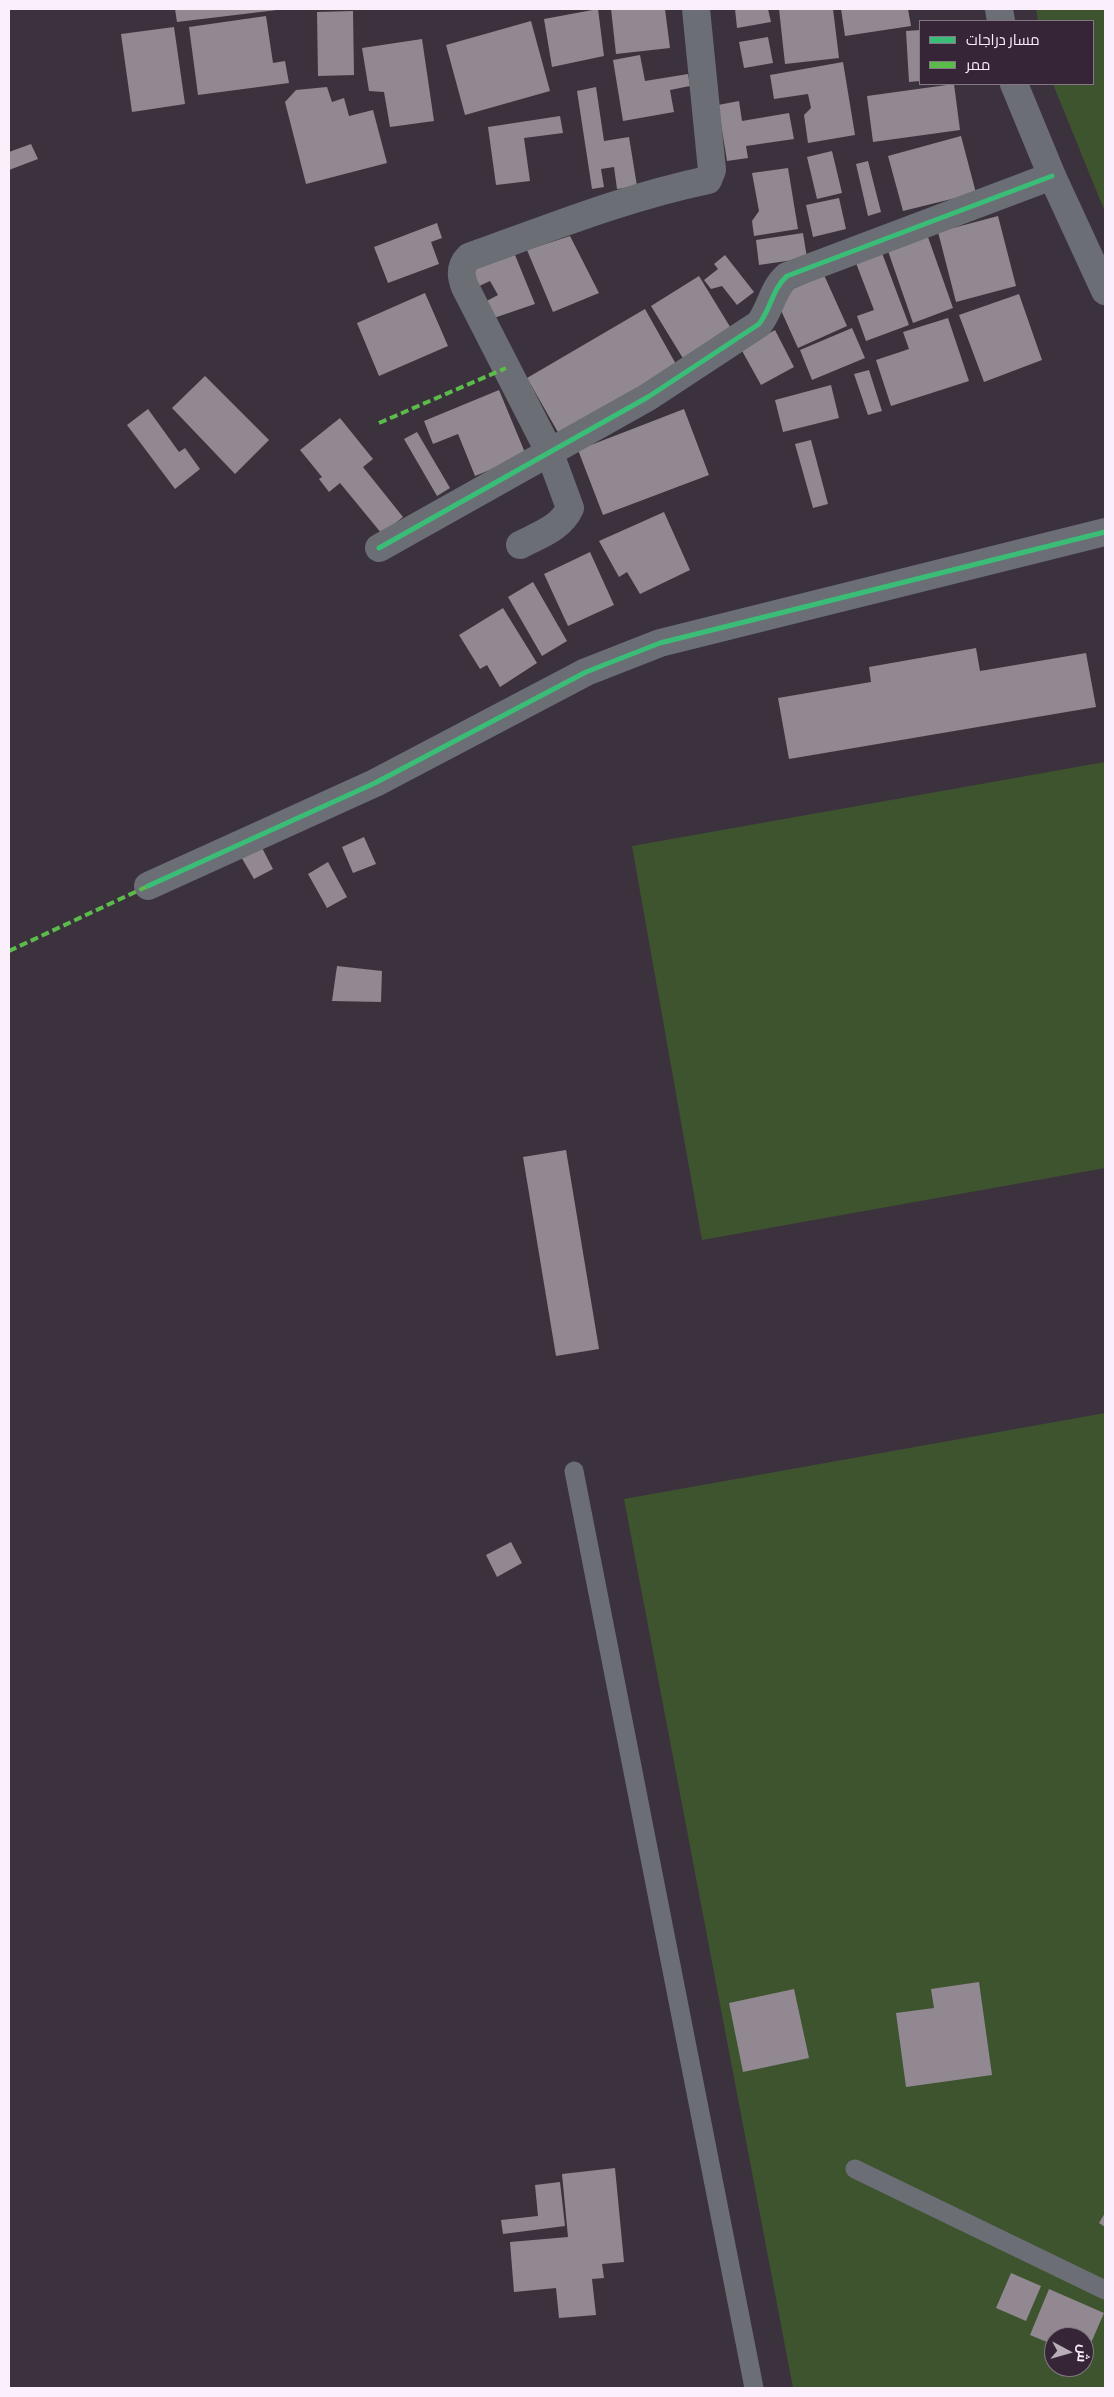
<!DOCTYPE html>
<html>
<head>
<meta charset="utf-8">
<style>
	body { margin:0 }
	#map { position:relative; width:1114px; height:2397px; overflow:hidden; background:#3c323d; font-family:Barlow,Cairo,sans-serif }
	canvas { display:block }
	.frame { position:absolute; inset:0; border:10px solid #faeffb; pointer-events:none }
	.legend { position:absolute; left:919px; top:20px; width:175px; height:65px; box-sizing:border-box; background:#352537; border:1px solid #847685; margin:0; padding:6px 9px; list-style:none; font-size:15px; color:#faeffb }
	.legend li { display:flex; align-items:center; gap:10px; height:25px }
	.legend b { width:25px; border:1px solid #847685 }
	.north { position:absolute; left:1044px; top:2327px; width:50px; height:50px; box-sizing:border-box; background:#352537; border:1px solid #847685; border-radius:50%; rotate:96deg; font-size:14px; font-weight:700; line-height:20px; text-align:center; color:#faeffb }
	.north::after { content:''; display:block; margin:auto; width:18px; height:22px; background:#b8adb8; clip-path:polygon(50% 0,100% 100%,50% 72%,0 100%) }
</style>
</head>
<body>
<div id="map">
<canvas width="1114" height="2397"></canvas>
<div class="frame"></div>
<ul class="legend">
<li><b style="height:6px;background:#3abd76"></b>مسار دراجات</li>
<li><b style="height:6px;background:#5cbc4b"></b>ممر</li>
</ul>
<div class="north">ش</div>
</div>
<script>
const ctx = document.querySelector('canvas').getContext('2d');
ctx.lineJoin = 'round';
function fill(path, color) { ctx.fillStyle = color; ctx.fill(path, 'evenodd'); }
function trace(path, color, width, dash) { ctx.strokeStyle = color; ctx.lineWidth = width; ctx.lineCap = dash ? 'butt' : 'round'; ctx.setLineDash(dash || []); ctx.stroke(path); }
fill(new Path2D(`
	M1036,9h69v203l-52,-128h40v-63h-55z
	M1105,762v406l-403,72 -70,-394z
	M1105,1413v975h-312l-169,-889zM1054,2337h30v30h-30z`), '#3e542f');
fill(new Path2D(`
	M175,9h102v1l-100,12z
	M598,9l6,47 -52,11 -8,-48z
	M611,9h54l5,39 -54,6z
	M735,9h33l3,13 -34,6z
	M779,9h54l6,49 -54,6z
	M841,9h67l3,17 -66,10z
	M353,11l1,64 -36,1 -1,-64z
	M266,16l7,47 12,-2 4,22 -91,12 -9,-68z
	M531,21l19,70 -85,24 -19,-70z
	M174,27l11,77 -53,8 -11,-78z
	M920,30v51l-11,1 -3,-51z
	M768,37l5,26 -29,5 -5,-26z
	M422,39l12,82 -44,6 -6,-35 -15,-1 -7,-43z
	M640,55l5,26 43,-7 2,12 -20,4 4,22 -51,9 -10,-61z
	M843,62l12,73 -47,8 -4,-28 7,-7 -3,-14 -34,5 -4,-24z
	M954,84l6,46 -87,12 -6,-46z
	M327,87l5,15 12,-4 5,18 24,-6 14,53 -81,21 -21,-82 11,-12z
	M596,87l8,54 25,-4 8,49 -20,3 -3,-22 -13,2 3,18 -12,2 -15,-98z
	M739,101l3,20 47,-8 5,26 -48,7 2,12 -21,3 -9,-56z
	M560,116l3,17 -39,5 6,43 -34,4 -8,-58z
	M961,136l15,57 -73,18 -15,-55z
	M31,144l7,15 -29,11v-18z
	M832,151l10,42 -25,6 -10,-42z
	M868,161l13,51 -13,4 -12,-52z
	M788,168l10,61 -44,7 -2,-15 7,-10 -7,-38z
	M839,198l7,31 -33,8 -7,-32z
	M998,216l18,70 -60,16 -18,-70z
	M437,223l5,15 -11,4 8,22 -51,19 -14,-36z
	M803,233l4,25 -48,7 -3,-25z
	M570,236l29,57 -46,19 -26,-62z
	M928,237l25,71 -40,15 -25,-72z
	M882,253l27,72 -43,16 -9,-25 17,-6 -18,-47z
	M515,255l20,49 -47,16 -11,-14 21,-11 -8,-14 -17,8 -9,-16z
	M725,255l29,37 -17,13 -15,-19 -11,3 -7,-9 14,-11 -4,-5z
	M824,275l23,51 -49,22 -23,-51z
	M699,276l33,54 -48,30 -33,-54z
	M425,293l23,53 -69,30 -22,-53z
	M1019,294l23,66 -58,22 -25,-67z
	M645,309l32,57 -118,68 -32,-56z
	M948,318l21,63 -78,25 -15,-46 33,-11 -6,-17z
	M852,328l13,30 -53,22 -12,-30z
	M775,330l19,37 -33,18 -20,-36z
	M869,370l13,41 -14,4 -14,-41z
	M205,376l64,64 -34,34 -63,-66z
	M831,385l8,33 -56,14 -8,-32z
	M499,390l27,65 -51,21 -17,-42 -25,10 -9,-23z
	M148,409l31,43 6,-4 15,21 -25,20 -48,-64z
	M684,409l25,66 -106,40 -25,-65z
	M340,418l33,41 -10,8 40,50 -21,17 -42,-51 -11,9 -10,-13 3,-2 -22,-27z
	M417,432l33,56 -13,8 -33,-57z
	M811,440l17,64 -15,4 -18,-64z
	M664,512l26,58 -50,24 -13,-22 -8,5 -20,-36z
	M590,552l24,53 -46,21 -24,-52z
	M533,582l34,59 -25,15 -34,-59z
	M503,608l34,55 -37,24 -13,-22 -7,4 -21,-34z
	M976,648l4,23 106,-18 10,54 -307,52 -11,-61 93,-16 -2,-15z
	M364,837l12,27 -23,9 -11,-26z
	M260,844l13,25 -19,10 -14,-24z
	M328,862l19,35 -20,11 -19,-34z
	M337,966l45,5 -1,31 -49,-1z
	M566,1150l33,199 -43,7 -33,-199z
	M511,1542l11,21 -25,14 -11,-22z
	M979,1982l13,93 -86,12 -10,-74 38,-5 -3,-19z
	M794,1989l15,69 -66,14 -14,-69z
	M615,2168l9,94 -22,2 2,14 -12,1 4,36 -37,3 -3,-30 -42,4 -4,-50 58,-5 -6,-63z
	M560,2182l5,44 -62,8 -2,-14 37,-4 -3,-31z
	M1105,2213v14l-6,-4z
	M1011,2273l30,13 -15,35 -30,-13z
	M1049,2289l55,24 -20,46v-22h-30v8l-24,-10z`), '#928891');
trace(new Path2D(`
	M574,1471l180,917
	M855,2169l250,121`), '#6c6e75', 19);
trace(new Path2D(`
	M999,9l2,12
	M1014,84l38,92 53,115
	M520,545c19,-10 41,-17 50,-37l-21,-57 -84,-164c-5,-12 -5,-21 4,-30 78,-28 157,-60 239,-77l4,-10 -16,-161
	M379,548l269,-151 111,-73c12,-15 13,-35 28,-48l265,-100
	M148,886l227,-103 211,-111 74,-29 445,-111`), '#6c6e75', 28);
trace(new Path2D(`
	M379,423l127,-55
	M9,951l139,-65`), '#5cbc4b', 4, [8, 4]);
trace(new Path2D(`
	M379,548l269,-151 111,-73c12,-15 13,-35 28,-48l265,-100
	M148,886l227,-103 211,-111 74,-29 445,-111`), '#3abd76', 5);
</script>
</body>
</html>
